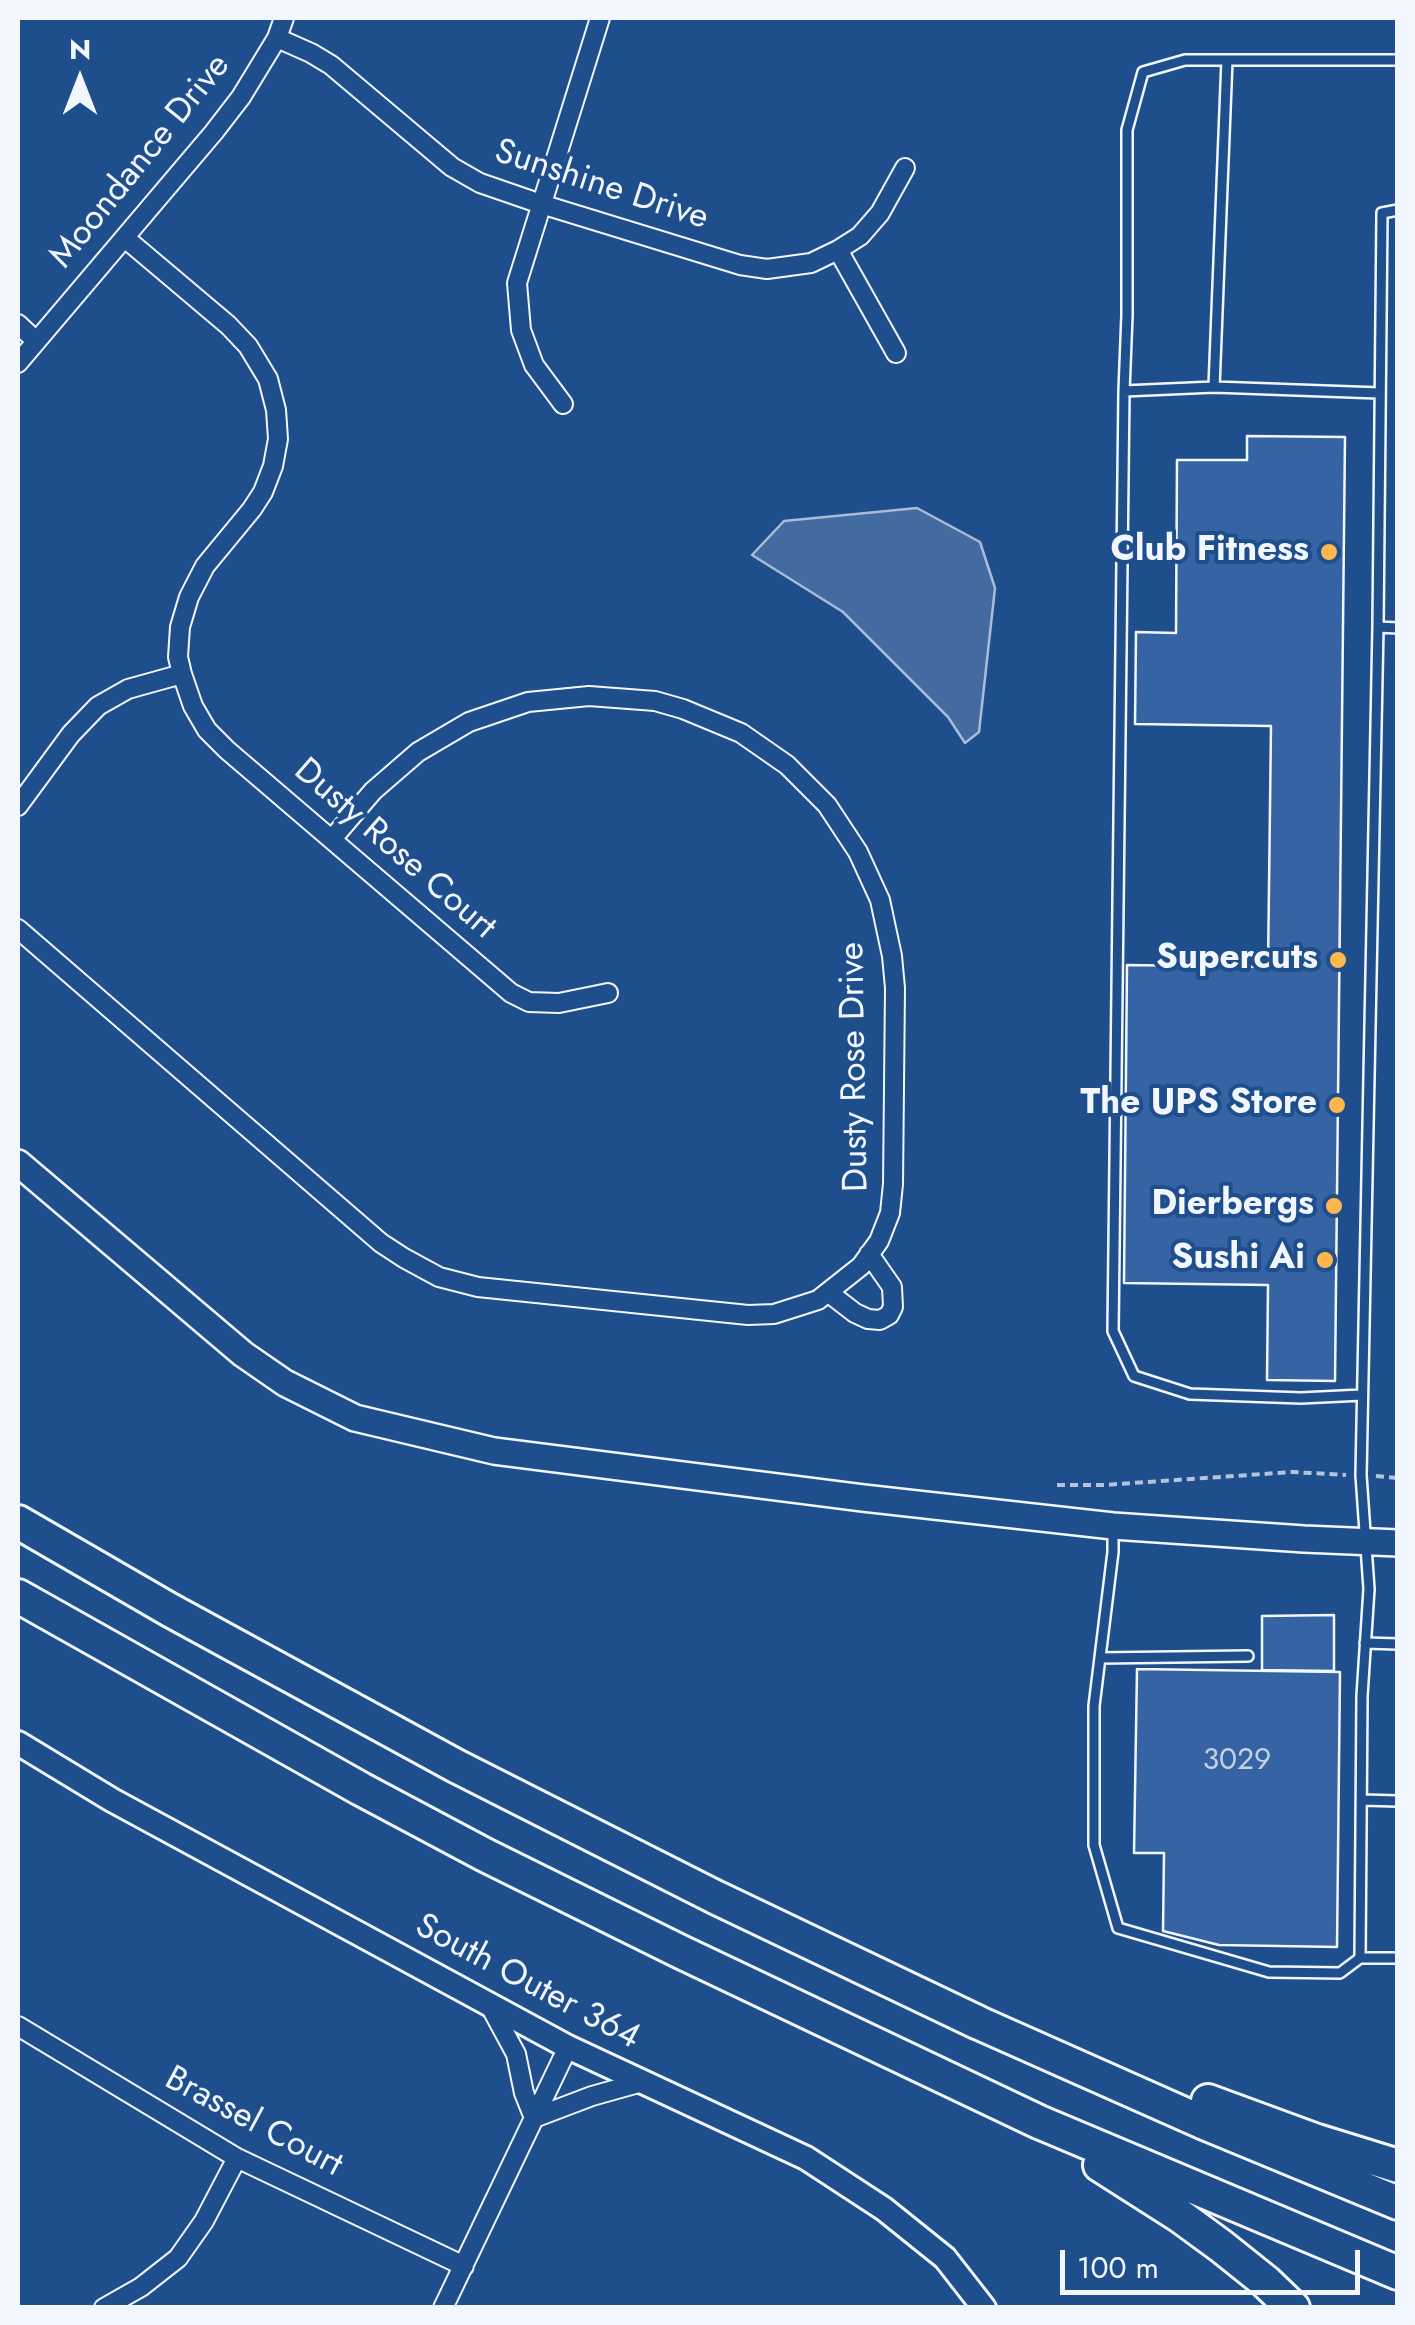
<!DOCTYPE html>
<style>
body{margin:0}
#map{position:relative;width:1415px;height:2325px;overflow:hidden;background:#1f4e8c;font-family:Jost,sans-serif}
canvas{display:block}
.frame{position:absolute;inset:0;border:20px solid #f2f6ff;pointer-events:none}
.north{position:absolute;left:30px;top:30px;width:100px;height:100px;-webkit-text-stroke:8px #1f4e8c;paint-order:stroke;rotate:0deg;font-size:28px;font-weight:700;line-height:40px;text-align:center;color:#f2f6ff}
.north::after{content:'';display:block;margin:auto;width:35px;height:45px;background:#f2f6ff;clip-path:polygon(50% 0,100% 100%,50% 72%,0 100%)}
.scale{position:absolute;left:1060px;top:2250px;width:300px;height:45px;box-sizing:border-box;border:5px solid #f2f6ff;border-top:0;padding-left:12px;font-size:30px;line-height:35px;white-space:nowrap;color:#f2f6ff;-webkit-text-stroke:8px #1f4e8c;paint-order:stroke}
</style>
<div id="map">
<canvas width="1415" height="2325"></canvas>
<div class="frame"></div>
<div class="north">N</div>
<div class="scale">100 m</div>
</div>
<script>
const ctx = document.querySelector('canvas').getContext('2d');
ctx.lineJoin = 'round';
function fill(path, color) { ctx.fillStyle = color; ctx.fill(path, 'evenodd'); }
const poly = rows => new Path2D(rows.map(r => 'M' + r).join(''));
function trace(path, color, width, dash) { ctx.strokeStyle = color; ctx.lineWidth = width; ctx.lineCap = dash ? 'butt' : 'round'; ctx.setLineDash(dash || []); ctx.stroke(path); }
function label(font, color, halo, rows, align = 'center') {
  ctx.font = font + ' Jost,sans-serif'; ctx.lineWidth = 8; ctx.setLineDash([]); ctx.textBaseline = 'middle'; ctx.strokeStyle = halo; ctx.fillStyle = color; for (const [text, x, y, turn = 0] of rows) {
    ctx.save(); ctx.translate(x, y); ctx.rotate((+turn || 0) * Math.PI / 180); ctx.textAlign = isNaN(turn) ? turn : align; if (halo) ctx.strokeText(text, 0, 0); ctx.fillText(text, 0, 0); ctx.restore();
  }
}
const water = poly([
 [917,508,980,542,995,588,979,732,965,743,948,717,843,612,752,555,784,521,917,508]
]);
const building = poly([
 [1247,436,1345,437,1335,1381,1267,1380,1268,1285,1124,1283,1127,965,1268,967,1271,726,1135,724,1136,632,1176,633,1177,460,1247,460,1247,436],
 [1334,1615,1334,1671,1262,1670,1262,1616,1334,1615],
 [1137,1669,1340,1672,1337,1947,1219,1945,1163,1931,1164,1853,1134,1853,1137,1669]
]);
const path = poly([
 [1376,1476,1398,1478],
 [1057,1485,1104,1485,1292,1472,1346,1475]
]);
const service = poly([
 [1214,387,1227,60],
 [1124,391,1214,387,1379,393],
 [1378,627,1398,628],
 [1362,1395,1301,1398,1190,1394,1134,1376,1113,1331,1124,391,1127,315,1127,130,1143,72,1185,60,1398,60],
 [1113,1529,1113,1552,1094,1706,1094,1845,1118,1928,1269,1972,1340,1973,1360,1958,1398,1958],
 [1365,1643,1398,1644],
 [1100,1658,1248,1656],
 [1362,1800,1398,1801],
 [1360,1958,1362,1696,1369,1589,1361,1475,1378,627,1382,213,1398,210]
]);
const minor = poly([
 [277,38,311,53,331,65,452,167,480,183,541,204,740,265,767,269,811,263,838,250,860,236,880,213,905,168],
 [125,238,228,325,248,346,268,379,276,410,278,439,273,466,263,492,252,509,205,566,189,597,180,627,178,657,182,674,193,706,207,730,227,750,511,993,529,1002,559,1003,608,993],
 [838,250,896,353],
 [18,324,36,341],
 [18,363,214,132,241,97,277,38,284,18],
 [563,404,534,365,521,330,517,283,600,18],
 [18,806,71,734,98,706,128,689,182,674],
 [18,929,381,1243,404,1258,439,1277,478,1287,748,1315,774,1314,818,1300,861,1266,879,1241,890,1213,893,1184,895,988,892,956,880,900,858,852,827,805,787,765,741,733,683,709,655,701,589,696,528,702,469,722,418,752,373,791,332,839],
 [829,1293,855,1313,868,1319,880,1320,889,1315,893,1307,892,1287,869,1254],
 [490,2006,516,2054,524,2093,534,2118,592,2096,642,2082],
 [18,2026,237,2158,464,2266],
 [104,2308,141,2287,178,2258,204,2221,237,2158],
 [443,2308,568,2047]
]);
const tertiary = poly([
 [18,1743,112,1800,568,2047,806,2158,884,2209,945,2258,984,2308]
]);
const secondary = poly([
 [18,1163,243,1354,285,1383,355,1418,494,1451,863,1498,1113,1526,1304,1539,1398,1543]
]);
const motorway = poly([
 [18,1522,170,1610,456,1766,715,1897,979,2023,1202,2122,1398,2203],
 [18,1596,361,1789,485,1855,681,1952,1039,2122,1398,2273],
 [1208,2101,1317,2141,1398,2166],
 [1100,2165,1180,2216,1221,2246,1266,2282,1293,2308]
]);
const markers = [
 [1329,552,10,"#ffb74d"],
 [1338,960,10,"#ffb74d"],
 [1337,1105,10,"#ffb74d"],
 [1334,1206,10,"#ffb74d"],
 [1325,1260,10,"#ffb74d"]
];
const numberNames = [
 ["3029",1237,1762]
];
const streetNames = [
 ["Moondance Drive",141,162,-51],
 ["Sunshine Drive",601,186,18],
 ["Dusty Rose Court",394,850,41],
 ["Dusty Rose Drive",856,1067,-91],
 ["South Outer 364",527,1983,28],
 ["Brassel Court",253,2123,28]
];
const poiNames = [
 ["Club Fitness",1309,552],
 ["Supercuts",1318,960],
 ["The UPS Store",1317,1105],
 ["Dierbergs",1314,1206],
 ["Sushi Ai",1305,1260]
];
fill(water, '#446ba0');
trace(water, '#a8bbd7', 2.5);
fill(building, '#3563a3');
trace(building, '#f2f6ff', 2.5);
trace(service, '#f2f6ff', 14);
trace(minor, '#f2f6ff', 22);
trace(tertiary, '#f2f6ff', 28);
trace(secondary, '#f2f6ff', 30);
trace(motorway, '#f2f6ff', 38);
trace(path, '#b3c4dc', 4, [8, 5]);
trace(service, '#1f4e8c', 9);
trace(minor, '#1f4e8c', 18);
trace(tertiary, '#1f4e8c', 22);
trace(secondary, '#1f4e8c', 25);
trace(motorway, '#1f4e8c', 32);
for (const [x, y, r, color] of markers) { const dot = new Path2D(); dot.arc(x, y, r, 0, 2 * Math.PI); ctx.fillStyle = color; ctx.fill(dot); trace(dot, '#1f4e8c', 4); }
label('30px', '#c3d1e8', null, numberNames);
label('35px', '#f2f6ff', '#1f4e8c', streetNames);
label('bold 35px', '#f2f6ff', '#1f4e8c', poiNames, 'right');
</script>
